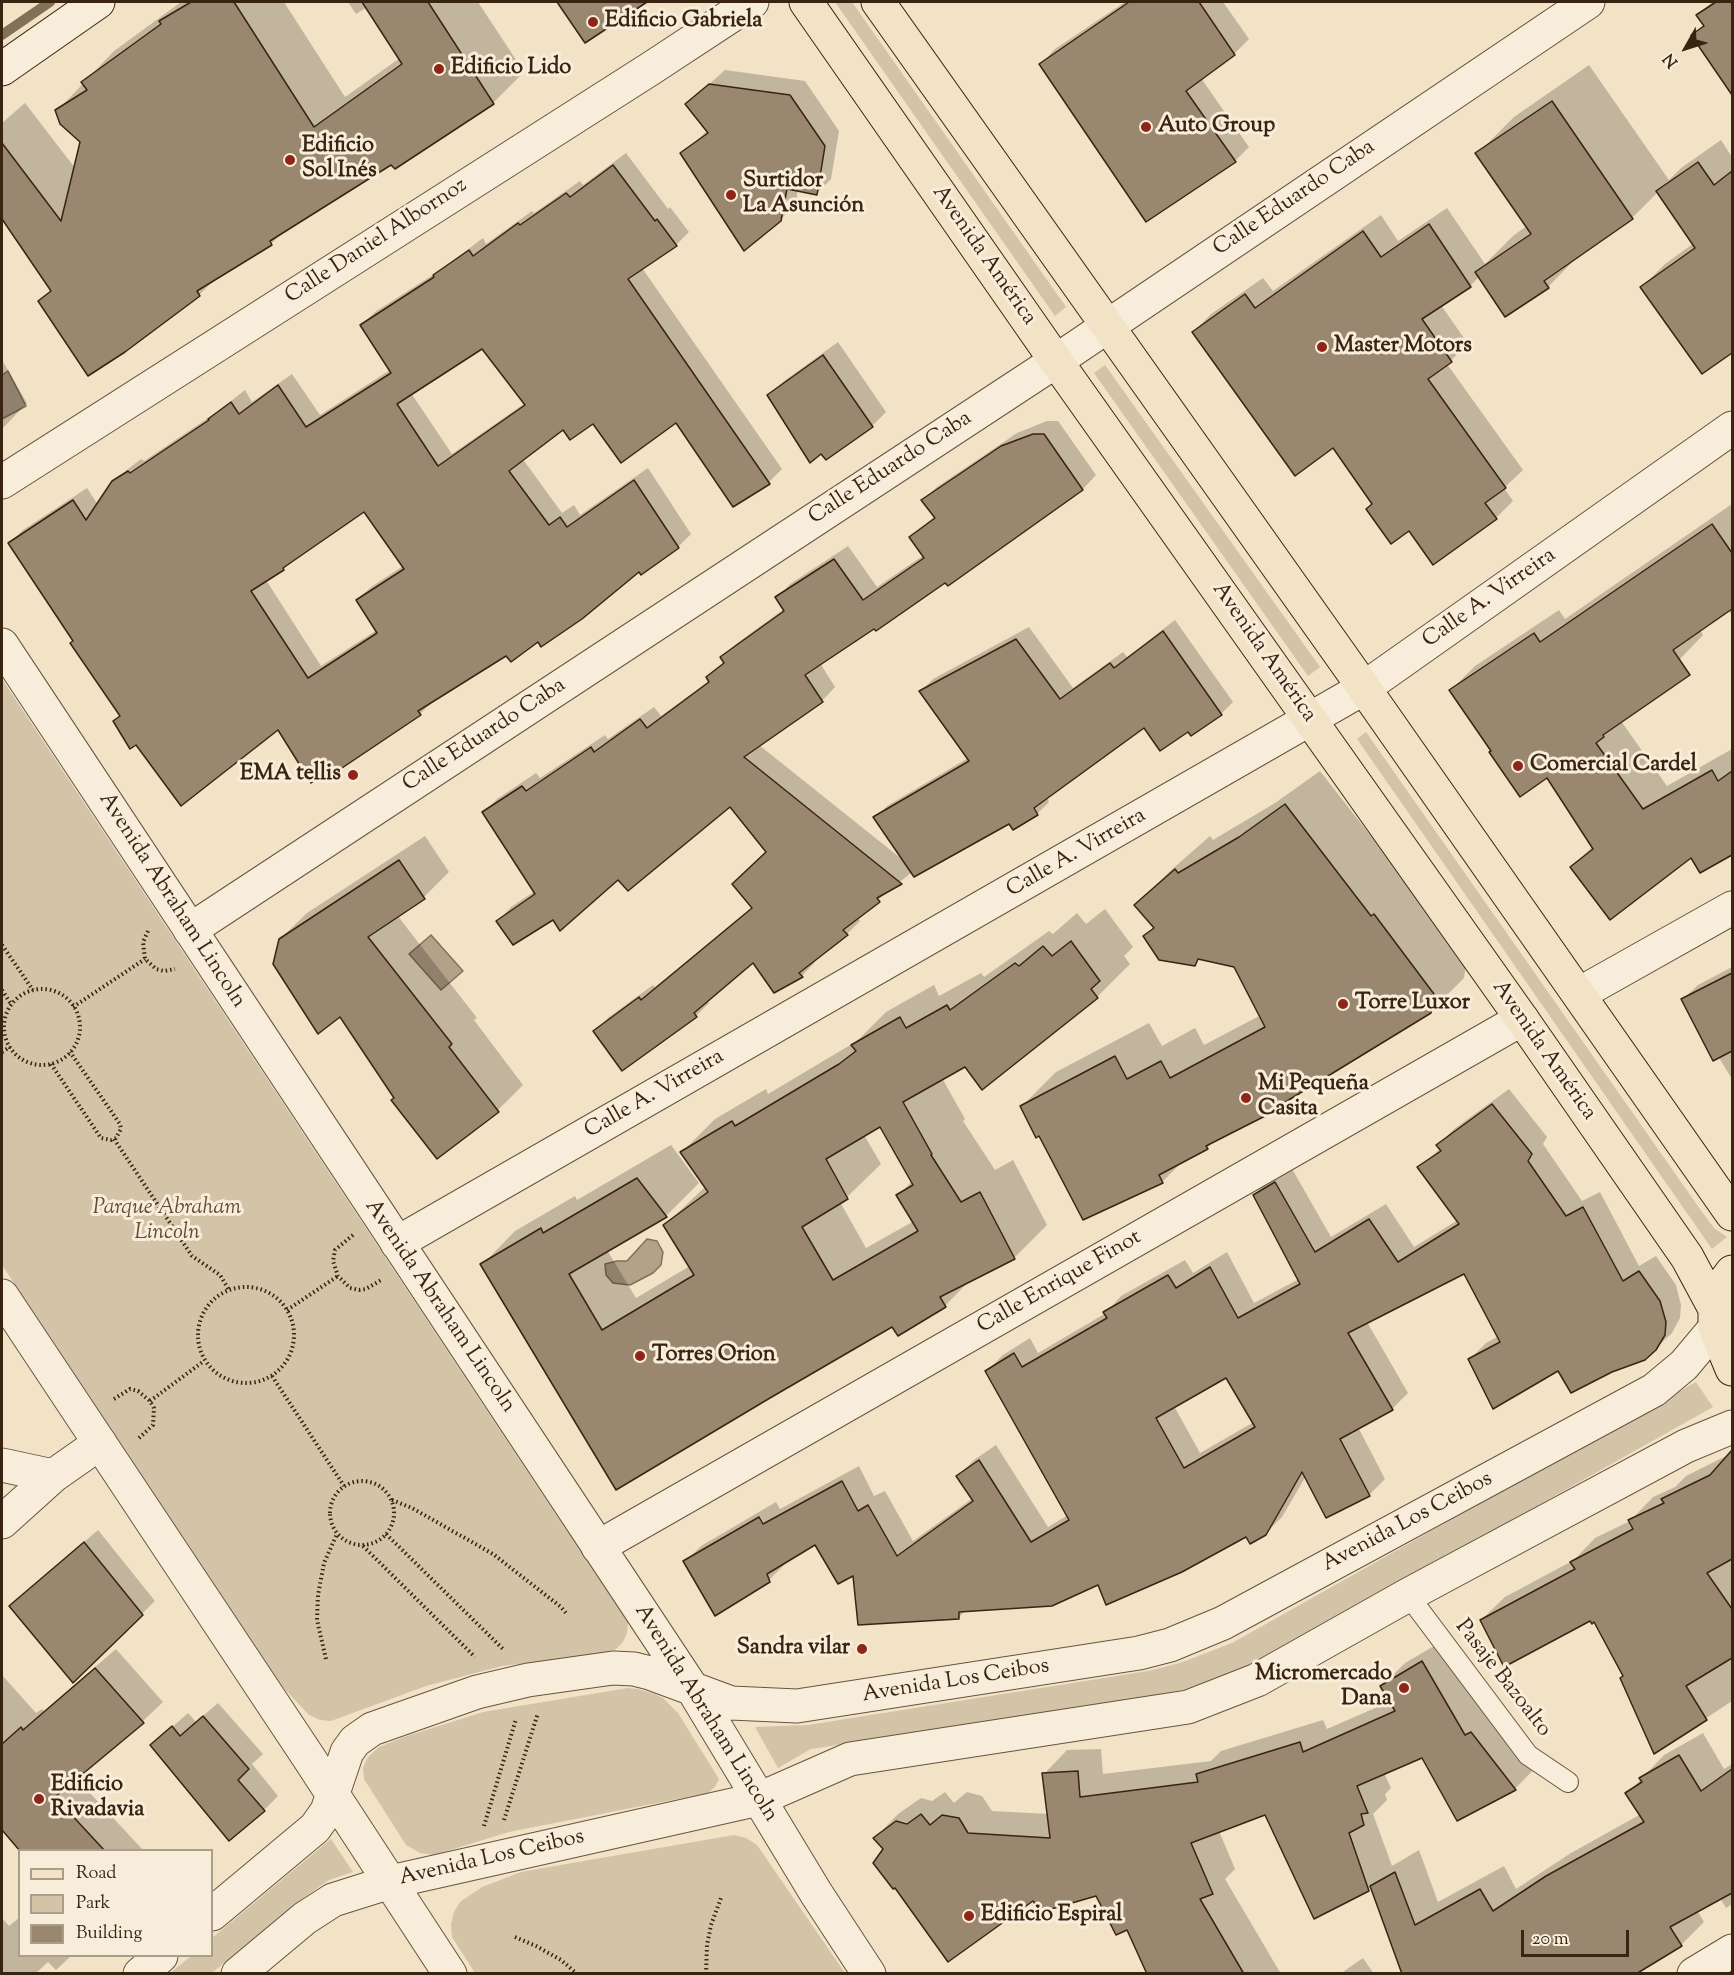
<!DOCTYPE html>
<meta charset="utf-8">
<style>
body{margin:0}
#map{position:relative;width:1734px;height:1975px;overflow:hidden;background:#f2e3c6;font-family:"Sorts Mill Goudy",serif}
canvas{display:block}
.frame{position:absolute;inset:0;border:3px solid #392411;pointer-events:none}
.legend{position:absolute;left:18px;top:1849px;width:195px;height:108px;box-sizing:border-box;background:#f7edda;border:2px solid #ab9d8a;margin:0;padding:8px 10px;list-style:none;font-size:18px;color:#392411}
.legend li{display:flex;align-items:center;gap:12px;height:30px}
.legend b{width:30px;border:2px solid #ab9d8a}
.north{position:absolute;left:1656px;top:18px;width:60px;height:60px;-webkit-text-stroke:4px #f7edda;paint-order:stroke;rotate:231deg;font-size:16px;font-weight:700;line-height:24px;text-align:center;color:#392411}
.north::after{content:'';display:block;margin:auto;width:21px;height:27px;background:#392411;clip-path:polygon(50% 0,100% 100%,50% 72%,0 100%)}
.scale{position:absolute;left:1521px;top:1930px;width:108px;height:27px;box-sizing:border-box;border:3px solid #392411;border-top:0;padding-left:8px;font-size:18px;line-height:21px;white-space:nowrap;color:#392411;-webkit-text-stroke:4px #f7edda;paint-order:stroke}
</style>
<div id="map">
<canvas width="1734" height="1975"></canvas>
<div class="frame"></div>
<ul class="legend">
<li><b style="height:8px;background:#f2e3c6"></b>Road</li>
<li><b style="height:16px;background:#d3c3a7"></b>Park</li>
<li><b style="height:16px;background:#99876f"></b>Building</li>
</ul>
<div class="north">N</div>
<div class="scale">20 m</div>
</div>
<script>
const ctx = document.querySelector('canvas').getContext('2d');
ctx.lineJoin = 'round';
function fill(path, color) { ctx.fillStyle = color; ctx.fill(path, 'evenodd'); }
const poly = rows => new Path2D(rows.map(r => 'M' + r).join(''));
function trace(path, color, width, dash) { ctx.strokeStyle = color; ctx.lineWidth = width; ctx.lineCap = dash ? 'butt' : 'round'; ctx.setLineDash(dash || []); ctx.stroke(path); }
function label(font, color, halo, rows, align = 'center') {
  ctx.font = font + ' "Sorts Mill Goudy",serif'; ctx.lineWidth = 6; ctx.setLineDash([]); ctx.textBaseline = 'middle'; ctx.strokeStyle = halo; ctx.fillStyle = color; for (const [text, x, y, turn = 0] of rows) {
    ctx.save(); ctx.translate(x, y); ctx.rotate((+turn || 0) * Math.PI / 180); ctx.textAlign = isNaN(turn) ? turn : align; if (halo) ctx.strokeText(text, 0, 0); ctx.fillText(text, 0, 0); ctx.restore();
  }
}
const green = poly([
 [835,2,852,2,1066,307,1055,316],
 [1105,365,1320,667,1308,676,1094,373],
 [2,679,566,1530,626,1610,628,1621,627,1633,623,1642,616,1649,608,1653,502,1666,426,1686,331,1721,320,1720,309,1715,281,1685,2,1265],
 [1366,732,1702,1212,1714,1228,1727,1237,1712,1249,1357,739],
 [1696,1382,1713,1407,1394,1586,1243,1668,1183,1690,1130,1701,811,1749,778,1768,755,1727,808,1725,1148,1671,1180,1663,1232,1643],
 [628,1688,638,1689,655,1694,663,1698,678,1713,719,1779,715,1787,708,1793,509,1832,434,1855,420,1853,406,1845,364,1779,363,1768,368,1757,379,1747,404,1737,483,1712],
 [734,1835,746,1838,757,1845,845,1973,475,1973,452,1937,451,1924,454,1912,460,1902,482,1887,503,1879,521,1872,549,1867],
 [331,1839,353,1872,329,1880,306,1896,212,1973,169,1974,191,1956,212,1956,212,1938]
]);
const water = poly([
 [8,371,26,406,2,419,2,375,8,371],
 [431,935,463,971,441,990,409,954,431,935],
 [647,1239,657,1241,663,1252,661,1265,653,1273,630,1285,613,1283,606,1275,605,1264,617,1261,627,1261,647,1239]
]);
const shadow = poly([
 [181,2,284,2,345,97,400,58,367,7,356,14,348,2,478,2,524,72,493,103,395,167,392,163,286,229,271,244,217,277,199,295,40,301,52,289,2,216,2,123,25,103,75,168,82,142,57,111,114,51],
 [559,2,644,2,585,40],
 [1125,2,1223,2,1249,39,1234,54,1201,78,1249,147,1235,161,1041,64,1055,49],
 [1712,2,1732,2,1732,77,1725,82,1693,36,1704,24,1698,15],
 [1589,65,1669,180,1681,168,1721,140,1732,157,1732,351,1702,372,1642,287,1665,264,1694,243,1658,192,1632,218,1582,252,1548,287,1480,276,1470,286,1441,305,1468,344,1447,364,1523,470,1504,488,1513,501,1496,518,1409,529,1374,503,1333,446,1194,332,1211,314,1263,278,1273,291,1381,215,1398,241,1447,208,1485,264,1514,235,1527,226,1477,154,1514,117],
 [725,70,805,81,839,131,831,179,817,193,798,190,795,205,780,220,682,154,708,130,687,104],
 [626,153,668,209,670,207,689,232,676,245,642,268,782,469,769,482,676,421,593,421,563,428,522,458,562,513,574,505,580,515,648,468,691,534,678,547,640,570,538,640,506,654,433,701,420,714,279,728,121,715,75,640,10,543,23,530,87,488,98,505,114,482,128,469,141,459,144,461,217,412,245,390,252,402,292,374,320,415,390,370,362,325,375,312,442,269,483,238,486,244,532,211,534,213,580,181,583,185],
 [482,347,525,403,452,454,411,393],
 [365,510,403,566,371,587,357,600,377,630,321,666,266,580,284,569,294,559],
 [838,342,886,412,872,426,769,395,784,381],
 [2,360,27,403,2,429],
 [1047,421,1058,421,1096,475,1083,489,948,584,945,581,820,663,835,687,822,701,759,745,903,860,875,818,887,806,968,758,921,691,933,679,1029,627,1073,688,1123,652,1127,657,1175,620,1233,702,1221,714,1189,729,1144,726,1047,797,1049,802,1037,814,1010,822,912,872,857,917,860,921,847,934,813,960,815,962,802,976,753,961,707,1000,709,1003,696,1016,595,1031,609,1017,653,985,655,987,753,907,767,852,731,805,554,918,498,921,511,907,535,891,484,812,497,799,536,773,540,778,605,735,608,739,654,707,661,716,710,680,708,677,725,661,722,657,736,644,784,609,777,598,790,584,848,546,877,587,924,555,911,537,935,516,923,500,937,487,1017,433],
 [1732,504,1732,613,1731,614,1728,610,1700,630,1703,635,1621,721,1667,786,1732,749,1732,854,1701,871,1692,855,1572,867,1593,846,1547,776,1492,751,1451,690,1475,666,1559,610,1565,619],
 [1320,771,1467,959,1464,978,1430,1012,1283,1101,1274,1110,1215,1140,1207,1148,1184,1160,1163,1181,1084,1218,1022,1106,1056,1072,1149,1023,1162,1046,1195,1028,1204,1045,1261,1015,1235,966,1200,958,1194,964,1145,937,1154,927,1136,905,1170,871,1210,836,1213,840,1275,803],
 [425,836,449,872,424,897,397,915,477,1018,474,1020,523,1085,498,1110,437,1157,340,1015,280,939,307,913],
 [1105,909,1133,947,1124,956,1130,964,1097,997,942,1078,965,1119,963,1121,995,1170,1013,1160,1047,1225,1014,1258,971,1279,945,1306,893,1325,616,1488,482,1265,515,1231,575,1196,577,1200,671,1145,699,1183,666,1216,607,1250,636,1298,690,1266,665,1225,706,1186,682,1152,715,1119,766,1089,768,1094,857,1041,886,1012,934,985,939,996,981,973,984,977,1049,931,1053,934,1077,913,1086,924],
 [880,1125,912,1181,898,1196,914,1221,866,1248,840,1202,847,1197,881,1164,864,1135],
 [1732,967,1732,1079,1683,999,1698,985],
 [1509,1089,1547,1137,1543,1144,1582,1201,1600,1192,1639,1266,1656,1256,1676,1285,1681,1305,1680,1318,1672,1333,1655,1349,1559,1368,1470,1359,1486,1343,1499,1336,1465,1272,1367,1322,1408,1393,1392,1409,1358,1427,1385,1479,1369,1495,1306,1476,1282,1517,1265,1534,1246,1535,1098,1583,966,1610,959,1617,854,1573,815,1543,784,1562,785,1564,769,1580,685,1562,701,1546,776,1502,780,1509,859,1466,874,1496,885,1491,913,1541,973,1498,958,1476,974,1460,996,1445,1048,1527,1068,1515,987,1371,1003,1355,1030,1338,1038,1353,1106,1313,1121,1296,1185,1260,1193,1273,1227,1252,1254,1303,1299,1279,1254,1195,1270,1179,1291,1167,1331,1237,1386,1204,1414,1247,1458,1220,1419,1167,1441,1148,1438,1145,1454,1129],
 [1226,1376,1254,1422,1200,1453,1174,1406],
 [1732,1453,1732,1701,1655,1752,1624,1676,1595,1620,1481,1620,1505,1597,1574,1560,1595,1538,1630,1521,1653,1497,1675,1487,1686,1476],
 [98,1530,155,1601,73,1681,25,1593],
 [1446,1639,1538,1765,1515,1789,1422,1757,1384,1773,1391,1788,1385,1794,1387,1800,1373,1814,1392,1866,1419,1850,1438,1902,1504,1866,1516,1889,1571,1853,1641,1814,1627,1794,1664,1755,1703,1733,1724,1769,1732,1764,1732,1904,1726,1908,1720,1898,1697,1910,1704,1922,1681,1945,1403,1974,1372,1886,1368,1890,1266,1813,1219,1831,1235,1869,1225,1879,1281,1974,1147,1974,1128,1928,1097,1894,1033,1899,885,1849,875,1838,898,1814,921,1798,932,1801,945,1792,954,1803,967,1792,982,1796,992,1811,1049,1814,1044,1774,1067,1750,1101,1749,1103,1774,1211,1761,1221,1751,1323,1720,1327,1729,1391,1701,1382,1686,1405,1663],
 [901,1821,915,1825,906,1825],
 [116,1649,163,1702,143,1721,76,1778,143,1850,22,1850,2,1828,2,1675,36,1713,42,1709,44,1711],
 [218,1703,263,1754,252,1764,278,1796,264,1810,152,1745,188,1713,196,1722],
 [20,1917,20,1956,71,1956,56,1970,48,1962,35,1974,2,1974,2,1918,9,1926],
 [1363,1958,1374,1974,1340,1974]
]);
const stream = poly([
 [2,35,50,2]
]);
const building = poly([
 [191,2,234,2,314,127,402,64,362,2,428,2,494,104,395,169,391,165,270,241,272,245,197,291,200,296,125,352,88,376,38,301,51,291,2,219,2,143,61,221,80,142,60,124,55,110,87,90,81,82,161,24,159,21,191,2],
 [557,2,647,2,585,43,557,2],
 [1129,2,1199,2,1235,55,1186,91,1236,162,1146,222,1039,64,1129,2],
 [1716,2,1732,2,1732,95,1691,35,1704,26,1696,15,1716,2],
 [709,84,790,95,825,146,817,195,787,189,781,221,744,251,680,153,708,133,685,104,709,84],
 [1552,101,1633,219,1544,281,1549,288,1505,317,1475,272,1531,234,1475,153,1552,101],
 [1698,162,1714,185,1732,171,1732,353,1702,374,1640,287,1695,248,1656,191,1698,162],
 [613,165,655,221,657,219,677,246,628,279,770,484,733,507,676,423,621,463,593,424,570,440,563,430,509,471,549,525,560,517,567,527,634,480,679,548,641,575,639,572,582,619,541,647,538,642,511,662,506,656,418,711,421,715,339,770,336,766,311,783,278,730,181,806,136,745,130,749,113,721,120,716,70,643,73,641,8,543,73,500,86,520,112,481,128,471,130,473,209,420,208,419,231,402,239,414,278,385,306,427,391,373,360,325,434,277,433,275,469,250,473,256,518,223,520,225,566,193,570,197,613,165],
 [482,349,525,405,438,466,397,404,482,349],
 [364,512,404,569,356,600,377,633,308,678,251,591,284,570,283,568,364,512],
 [1429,224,1471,287,1422,319,1452,362,1428,379,1506,488,1485,503,1497,519,1433,565,1409,531,1391,544,1366,509,1372,504,1333,448,1295,476,1192,332,1245,294,1255,308,1363,231,1381,257,1429,224],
 [823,355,873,427,826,460,821,454,810,463,767,395,823,355],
 [1033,434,1044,434,1083,490,948,586,945,583,876,631,874,629,805,675,823,702,744,757,902,884,877,898,880,902,843,930,848,935,799,973,803,977,774,993,753,963,694,1013,697,1017,622,1071,593,1031,639,997,641,1000,752,908,732,884,766,852,730,807,628,891,618,880,560,931,553,920,513,945,496,921,535,894,482,812,522,786,526,791,591,747,594,752,640,719,647,728,709,682,706,677,724,663,720,657,784,611,775,597,834,559,863,600,924,558,909,537,935,518,921,500,1001,446,1033,434],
 [1712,524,1732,553,1732,609,1673,650,1690,675,1603,735,1604,737,1596,743,1643,809,1712,770,1718,781,1732,771,1732,855,1700,873,1691,858,1610,920,1570,867,1593,849,1547,778,1520,797,1489,752,1491,751,1449,690,1534,633,1540,642,1712,524],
 [1163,631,1222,715,1191,736,1188,732,1160,751,1144,728,1034,808,1038,815,1013,830,1009,824,914,877,873,817,969,761,919,691,1016,639,1060,699,1110,663,1114,668,1163,631],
 [1285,804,1371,916,1374,914,1434,994,1431,1013,1274,1109,1275,1111,1206,1146,1208,1149,1159,1175,1163,1183,1083,1220,1039,1136,1036,1138,1020,1106,1115,1056,1127,1079,1161,1061,1170,1078,1265,1027,1234,967,1198,959,1195,966,1159,960,1143,936,1154,928,1134,905,1175,869,1178,873,1239,837,1285,804],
 [399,860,425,899,368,937,452,1044,449,1047,499,1112,437,1159,391,1100,394,1098,340,1017,318,1034,273,964,279,939,399,860],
 [1071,941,1100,981,1091,989,1098,998,982,1090,965,1067,903,1102,932,1154,931,1155,961,1202,980,1192,1015,1259,940,1297,946,1307,898,1336,892,1327,770,1398,616,1490,480,1264,541,1228,543,1233,637,1178,667,1217,569,1274,602,1330,694,1275,663,1225,708,1192,680,1152,732,1121,735,1126,839,1064,856,1051,851,1045,900,1017,906,1028,947,1005,950,1010,1015,963,1019,966,1043,946,1052,956,1071,941],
 [880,1127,913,1185,896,1195,918,1231,833,1280,802,1227,848,1199,826,1159,880,1127],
 [1732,973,1732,1051,1713,1061,1681,999,1732,973],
 [1492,1104,1532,1154,1528,1161,1566,1216,1583,1207,1623,1281,1639,1271,1660,1301,1666,1322,1665,1335,1656,1350,1645,1360,1612,1372,1571,1393,1558,1371,1493,1409,1468,1359,1500,1342,1464,1274,1348,1333,1393,1410,1340,1439,1370,1496,1326,1518,1302,1472,1266,1535,1250,1544,1246,1537,1182,1572,1106,1605,1098,1585,1052,1606,959,1612,959,1619,858,1625,853,1576,838,1584,815,1545,767,1574,770,1582,715,1616,683,1561,759,1517,763,1524,842,1481,858,1511,868,1505,897,1556,973,1501,956,1476,979,1460,1031,1542,1069,1520,985,1371,1014,1353,1022,1367,1107,1318,1103,1312,1168,1275,1176,1288,1210,1267,1238,1318,1300,1284,1253,1195,1275,1182,1315,1252,1369,1219,1398,1262,1459,1224,1417,1167,1441,1151,1436,1145,1492,1104],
 [1226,1378,1255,1427,1184,1468,1156,1418,1226,1378],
 [1732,1450,1732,1559,1707,1573,1732,1609,1732,1658,1686,1686,1707,1720,1654,1754,1620,1678,1623,1676,1594,1622,1592,1624,1590,1621,1504,1667,1480,1620,1575,1569,1570,1562,1633,1529,1628,1520,1664,1503,1661,1499,1710,1475,1732,1450],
 [84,1542,143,1615,73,1683,9,1606,84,1542],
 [1422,1661,1465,1735,1471,1732,1516,1790,1457,1821,1422,1758,1357,1786,1368,1813,1361,1814,1364,1825,1349,1833,1369,1891,1314,1919,1265,1815,1191,1843,1213,1894,1200,1899,1244,1974,1147,1974,1127,1930,1116,1935,1096,1896,1041,1912,1033,1901,948,1962,895,1888,893,1889,873,1863,883,1849,873,1838,896,1821,907,1824,921,1814,930,1825,942,1815,959,1818,968,1833,1050,1838,1042,1773,1078,1771,1080,1797,1198,1782,1196,1774,1300,1742,1303,1752,1395,1711,1380,1686,1422,1661],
 [95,1668,144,1723,55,1797,105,1851,20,1851,2,1830,2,1744,21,1727,23,1730,95,1668],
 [203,1716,249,1769,238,1780,265,1811,229,1841,150,1745,172,1726,180,1736,203,1716],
 [1679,1755,1701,1791,1732,1769,1732,1893,1670,1927,1682,1946,1636,1974,1402,1974,1370,1886,1395,1872,1415,1925,1480,1889,1493,1911,1546,1876,1644,1822,1625,1793,1642,1782,1639,1778,1679,1755]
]);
const path = poly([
 [148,931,143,942,145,959,156,969,164,971,175,969],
 [2,945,33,990],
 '4 1027a38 38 0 1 1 76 0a38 38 0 1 1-76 0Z',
 [2,990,11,1004],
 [73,1007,145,959],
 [2,1052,10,1047],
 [51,1064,101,1138,111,1140,116,1138,121,1129,120,1124,70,1052],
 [114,1139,192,1256,220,1275,229,1290],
 [353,1235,335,1250,333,1261,338,1276,350,1288,359,1290,366,1289,381,1280],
 '198 1335a48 48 0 1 1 96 0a48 48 0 1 1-96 0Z',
 [287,1310,338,1276],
 [272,1376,344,1486],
 [114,1399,130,1389,138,1391,150,1401,154,1408,153,1425,138,1439],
 [150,1401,204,1361],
 '330 1513a32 32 0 1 1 64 0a32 32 0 1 1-64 0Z',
 [392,1500,412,1508,493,1554,561,1607,566,1613],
 [386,1534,503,1649],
 [363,1546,475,1657],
 [326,1659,317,1620,318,1595,324,1563,337,1534],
 [504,1820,538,1713],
 [484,1826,516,1719],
 [515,1937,536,1946,561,1960,577,1974],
 [706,1974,707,1945,711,1925,721,1898]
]);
const service = poly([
 [1408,1595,1528,1755,1568,1782]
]);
const minor = poly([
 [2,482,650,69,752,2],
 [190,930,1056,361,1588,2],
 [1579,994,1732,908],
 [397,1243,1364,688,1732,428],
 [2,1465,53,1476],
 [2,1522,53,1476,100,1443],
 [598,1547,1522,1019],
 [1694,1974,1732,1951]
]);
const tertiary = poly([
 [2,645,692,1688,816,1893,869,1974],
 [2,1296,307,1755,450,1974],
 [212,1914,315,1828,327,1811,347,1752,355,1741,372,1729,477,1692,528,1680,613,1668,634,1669,650,1673,731,1703,797,1706,1139,1653,1170,1645,1223,1623,1654,1390,1684,1365,1715,1328],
 [140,1974,161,1956],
 [238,1974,305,1918,333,1900,390,1882,759,1799,850,1759,1188,1707,1257,1680,1408,1595,1686,1446,1732,1427]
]);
const secondary = poly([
 [2,69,98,2]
]);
const primary = poly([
 [806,2,1056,361,1522,1019,1687,1257,1715,1309],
 [878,2,1364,688,1732,1214],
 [1732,1272,1720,1288,1715,1309,1715,1328,1732,1369]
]);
const markers = [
 [593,22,6,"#8f2418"],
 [439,69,6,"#8f2418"],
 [1146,127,6,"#8f2418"],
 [290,160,6,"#8f2418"],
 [731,195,6,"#8f2418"],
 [1322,347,6,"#8f2418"],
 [1518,766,6,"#8f2418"],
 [353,775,6,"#8f2418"],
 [1343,1004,6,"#8f2418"],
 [1246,1098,6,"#8f2418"],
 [640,1356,6,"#8f2418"],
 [862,1649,6,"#8f2418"],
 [1404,1688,6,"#8f2418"],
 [39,1799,6,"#8f2418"],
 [969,1916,6,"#8f2418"]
];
const poiNames = [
 ["Edificio Gabriela",605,22],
 ["Edificio Lido",451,69],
 ["Auto Group",1158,127],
 ["Edificio",302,147],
 ["Sol Inés",302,172],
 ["Surtidor",743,182],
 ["La Asunción",743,207],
 ["Master Motors",1334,347],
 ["Comercial Cardel",1530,766],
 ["EMA tellis",341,775,"right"],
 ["Torre Luxor",1355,1004],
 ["Mi Pequeña",1258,1085],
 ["Casita",1258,1110],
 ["Torres Orion",652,1356],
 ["Sandra vilar",850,1649,"right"],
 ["Micromercado",1392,1675,"right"],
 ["Dana",1392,1700,"right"],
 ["Edificio",51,1786],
 ["Rivadavia",51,1811],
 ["Edificio Espiral",981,1916]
];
const streetNames = [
 ["Calle Eduardo Caba",1295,199,-34],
 ["Calle Daniel Albornoz",377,242,-33],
 ["Avenida América",983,256,55],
 ["Calle Eduardo Caba",891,469,-33],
 ["Calle A. Virreira",1490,599,-35],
 ["Avenida América",1263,653,55],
 ["Calle Eduardo Caba",485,736,-33],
 ["Calle A. Virreira",1077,854,-30],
 ["Avenida Abraham Lincoln",171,901,57],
 ["Avenida América",1543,1051,55],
 ["Calle A. Virreira",655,1095,-30],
 ["Calle Enrique Finot",1060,1283,-30],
 ["Avenida Abraham Lincoln",439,1307,56],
 ["Avenida Los Ceibos",1408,1523,-28],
 ["Pasaje Bazoalto",1502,1679,52],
 ["Avenida Los Ceibos",956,1682,-9],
 ["Avenida Abraham Lincoln",705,1714,58],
 ["Avenida Los Ceibos",492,1859,-13]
];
const parkNames = [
 ["Parque Abraham",167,1209],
 ["Lincoln",167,1234]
];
fill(green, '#d3c3a7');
fill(water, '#b3a288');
trace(water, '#827058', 1.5);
fill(shadow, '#0003');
trace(stream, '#827058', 10);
fill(building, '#99876f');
trace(building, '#392411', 1.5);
trace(service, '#67543e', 22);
trace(minor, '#67543e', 35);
trace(tertiary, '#67543e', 35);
trace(secondary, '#392411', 35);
trace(primary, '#392411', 35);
trace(path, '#392411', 4, [1.5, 3]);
trace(service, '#f7edda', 20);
trace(minor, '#f7edda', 33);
trace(tertiary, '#f7edda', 33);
trace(secondary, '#f7edda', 33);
trace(primary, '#f2e3c6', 33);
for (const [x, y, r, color] of markers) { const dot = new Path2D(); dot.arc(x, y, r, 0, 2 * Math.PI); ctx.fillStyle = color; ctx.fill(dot); trace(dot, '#f7edda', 2); }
label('bold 22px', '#392411', '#f7edda', poiNames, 'left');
label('22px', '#392411', '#f7edda', streetNames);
label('italic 22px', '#604c36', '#f7edda', parkNames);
</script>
